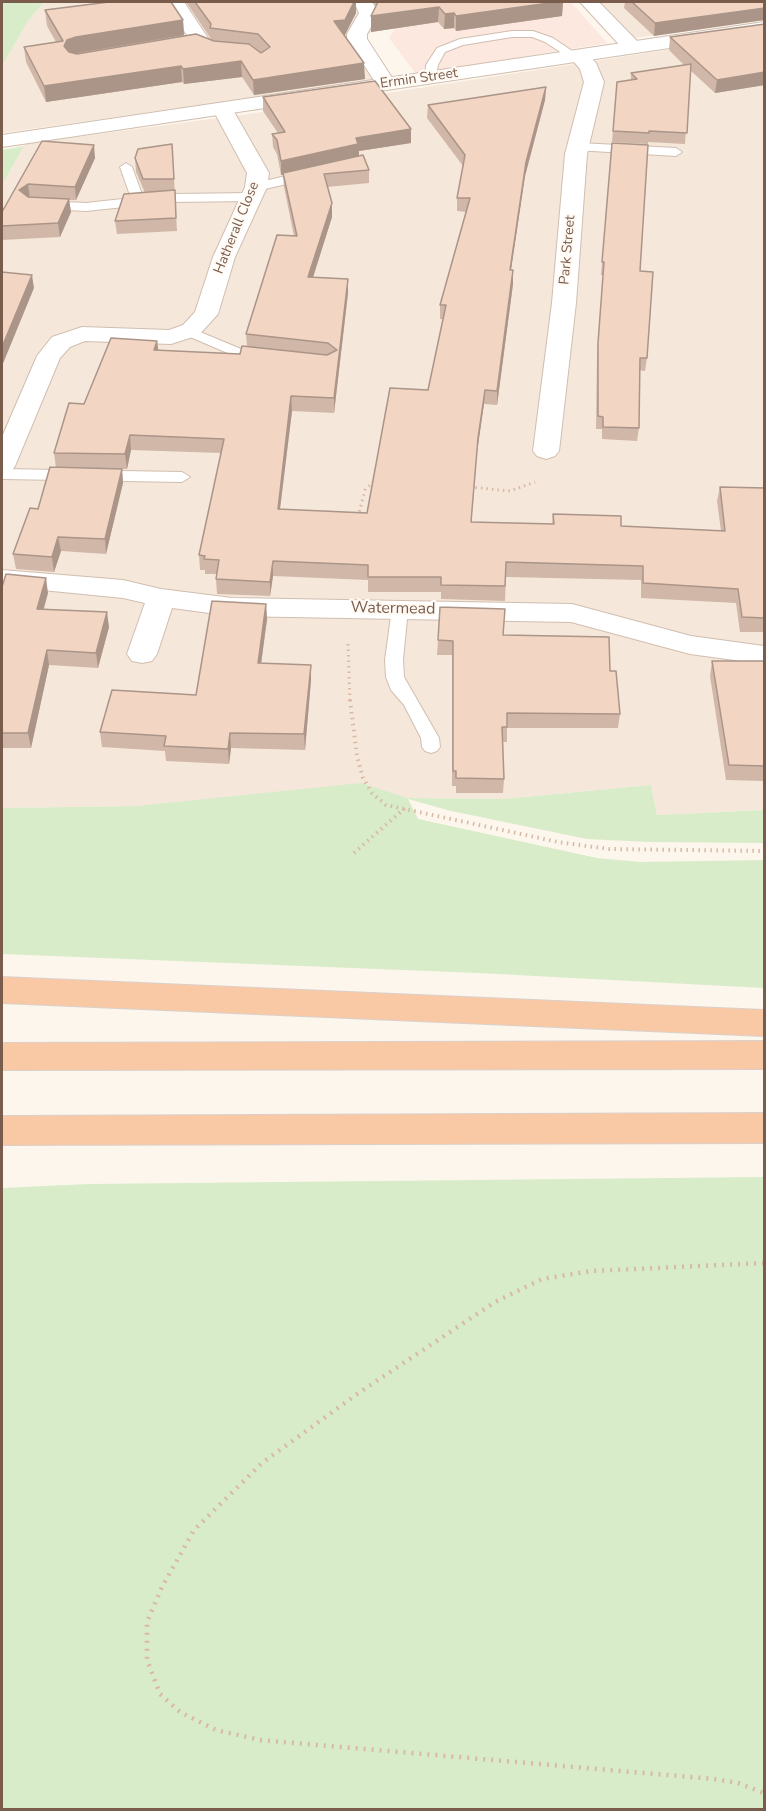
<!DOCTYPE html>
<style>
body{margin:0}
#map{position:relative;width:766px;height:1811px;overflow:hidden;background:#fdf6ec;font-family:"Nunito Sans",sans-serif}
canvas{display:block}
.frame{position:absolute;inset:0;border:3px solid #7a5c4d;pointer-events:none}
</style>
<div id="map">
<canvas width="766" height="1811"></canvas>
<div class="frame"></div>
</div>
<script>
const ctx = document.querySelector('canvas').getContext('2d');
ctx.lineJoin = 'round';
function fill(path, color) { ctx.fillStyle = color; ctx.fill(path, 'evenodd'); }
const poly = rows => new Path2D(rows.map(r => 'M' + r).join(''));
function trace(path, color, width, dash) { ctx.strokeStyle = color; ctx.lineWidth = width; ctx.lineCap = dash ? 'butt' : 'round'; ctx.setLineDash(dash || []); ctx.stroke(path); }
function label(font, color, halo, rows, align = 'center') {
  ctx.font = font + ' "Nunito Sans",sans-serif'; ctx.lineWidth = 4.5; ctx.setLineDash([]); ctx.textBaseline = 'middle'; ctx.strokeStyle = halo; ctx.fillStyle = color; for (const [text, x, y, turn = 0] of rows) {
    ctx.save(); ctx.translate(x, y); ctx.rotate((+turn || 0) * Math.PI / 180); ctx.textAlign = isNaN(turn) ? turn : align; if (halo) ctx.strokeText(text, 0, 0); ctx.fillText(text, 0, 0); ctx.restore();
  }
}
const residential = poly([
 [44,2,502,2,403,16,365,36,391,78,2,133,2,66,28,21],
 [601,2,764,2,764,20,635,38],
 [764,35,764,810,657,815,651,785,503,799,407,798,397,796,136,806,2,808,2,185,25,144,270,111]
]);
const commercial = poly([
 [503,2,571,2,607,43,416,74,389,38,403,16]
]);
const green = poly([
 [2,2,44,2,28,21,2,66],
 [24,146,2,185,2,150],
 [361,783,407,798,503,799,651,785,657,815,764,810,764,843,648,842,587,839,451,811,408,799,418,819,597,858,640,862,764,860,764,988,478,973,2,954,2,808,136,806],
 [764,1177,764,1809,2,1809,2,1188,89,1184]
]);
const pathFar2 = poly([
 [470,487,510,491,535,482],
 [358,517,365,490,376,479],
 [348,644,350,702]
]);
const pathFar1 = poly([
 [350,700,357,756,363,778,372,793,386,805,558,842,609,849,764,851],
 [354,853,405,808]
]);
const path = poly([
 [764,1263,591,1271,542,1279,495,1302,360,1392,262,1463,194,1530,162,1587,147,1622,147,1660,160,1694,180,1712,216,1730,260,1740,714,1779,738,1783,764,1793]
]);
const service = poly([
 [512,31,533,31,553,38,581,57,575,60,571,59,545,42,532,37,512,37,463,45,445,52,438,65,435,81,427,81,425,78,426,65,437,48,460,39,512,31],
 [579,143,676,148,682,152,676,156,575,150,573,147,575,144,579,143],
 [126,163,132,167,143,197,172,194,252,193,258,197,252,201,172,202,86,211,45,209,38,205,45,201,86,203,131,198,120,167,126,163],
 [308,171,313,172,314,175,313,178,256,191,250,187,251,184,308,171],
 [188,327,246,351,270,356,272,359,265,363,237,357,183,334,181,331,188,327],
 [2,469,182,472,190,477,182,482,2,479,2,469],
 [400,604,406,605,408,609,403,660,404,677,439,738,440,747,437,751,431,753,425,751,422,747,421,738,404,705,391,690,386,677,385,660,392,609,394,605,400,604]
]);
const minor = poly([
 [166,2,184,2,210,41,207,45,165,53,158,51,155,47,158,43,188,37,166,2],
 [354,2,372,2,379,13,367,34,367,39,396,84,393,88,379,88,347,39,347,34,359,13,354,2],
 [580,2,599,2,640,44,643,48,640,52,626,52,580,2],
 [579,50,586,52,596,63,604,82,587,154,576,303,559,451,555,456,546,459,537,456,533,451,552,303,565,154,584,82,580,69,569,56,572,52,579,50],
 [223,104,230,106,233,110,269,173,267,187,235,257,218,314,199,335,171,344,85,341,70,347,60,358,15,466,11,472,2,474,2,437,37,356,52,337,82,327,169,330,183,325,195,312,213,257,245,187,247,173,213,110,216,106,223,104],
 [2,570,123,580,161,589,232,598,572,604,691,636,764,646,764,664,690,654,571,622,232,616,172,608,157,654,152,661,142,663,132,661,127,654,145,603,123,598,2,586,2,570]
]);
const tertiary = poly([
 [764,22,764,34,2,147,2,135,764,22]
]);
const trunk = poly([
 [2,977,764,1010,764,1036,2,1003,2,977],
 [764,1041,764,1069,2,1070,2,1043,764,1041],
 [764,1113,764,1143,2,1145,2,1116,764,1113]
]);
const wall = poly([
 [186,2,356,2,356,13,344,35,365,79,254,95,242,77,184,84,182,82,46,102,26,62,24,47,56,42,47,26,45,10,183,20,184,35,211,39],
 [373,2,563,2,562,16,456,31,454,28,444,29,438,22,371,32,371,16,376,6],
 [625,2,765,2,654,36,624,8],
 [765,24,765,85,715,93,690,70,685,144,648,142,648,144,612,142,617,82,631,80,631,73,684,65,669,50,670,37],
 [546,87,545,100,525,176,511,270,513,270,513,284,497,405,484,404,477,452,471,522,552,524,553,514,621,526,721,531,717,501,720,487,765,488,765,632,740,632,736,603,641,598,641,580,506,577,505,601,441,599,441,592,368,592,368,580,273,576,270,596,217,594,216,579,217,574,205,574,205,570,200,570,199,555,221,453,131,450,127,469,122,469,123,483,106,554,61,551,54,572,16,569,13,554,38,509,56,468,54,453,84,404,157,341,158,350,240,354,247,347,246,334,294,236,284,187,283,174,281,175,277,154,273,147,272,134,278,133,263,111,263,97,411,129,411,143,359,151,359,156,369,170,369,183,327,187,332,203,332,217,313,277,348,279,348,293,334,413,292,411,280,510,367,513,428,390,443,319,440,319,440,305,466,212,457,211,457,198,463,166,427,118,428,105],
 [42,141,95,158,76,200,69,200,71,212,60,237,2,240,2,212],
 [612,143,647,358,645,371,639,370,639,428,637,441,602,439,602,429,596,429,597,355,603,275,601,275],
 [172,144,177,231,117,234,115,221,145,193,136,172,135,158],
 [2,587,48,593,44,609,109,627,98,668,49,665,31,748,2,748,2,754],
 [266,604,267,619,261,664,311,665,311,680,305,750,231,748,229,764,166,761,165,751,102,747,100,732,196,695],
 [503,635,610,671,620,714,618,728,507,728,507,742,503,742,504,779,503,793,456,793,456,786,452,786,452,655,437,655,438,640],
 [712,661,765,661,765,781,726,780,710,676]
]);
const shadedWall = poly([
 [354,2,356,2,356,13,345,35,334,37,334,21],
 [556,2,563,2,562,16,456,31,456,16],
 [439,7,438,22,371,32,371,16],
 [765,8,765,20,654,36,655,23],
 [454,13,454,28,444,29,445,14],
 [183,20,184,35,77,53,69,56,64,46,67,40,76,37],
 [241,61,242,77,184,84,183,69],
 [364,63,365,79,254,95,253,80],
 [181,66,182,82,46,102,44,86],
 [765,72,765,85,715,93,717,80],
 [546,87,545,100,525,176,509,283,510,270,526,162],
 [411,129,411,143,359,151,359,157,281,175,281,161,356,138],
 [94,145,95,158,76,200,75,187],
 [28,184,30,198,19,190],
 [69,199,71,212,60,237,58,223],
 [332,203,332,217,309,290,308,277],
 [513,270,513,284,497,405,497,391],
 [32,275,34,288,2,366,2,347],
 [348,279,348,293,334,413,334,398],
 [157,341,159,355,154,350],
 [485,390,484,404,477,452,470,537,478,438],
 [291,396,292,411,278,524,278,509],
 [130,435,131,450,127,469,125,454],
 [122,469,123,483,106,554,105,539],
 [58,537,61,551,54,572,52,557],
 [273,561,273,576,270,596,270,582],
 [46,578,48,593,39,624,37,609],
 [266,604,267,619,259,679,258,663],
 [107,612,109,627,98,668,96,653],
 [47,650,49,665,31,748,28,733],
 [311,665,311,680,305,750,304,734],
 [230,733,231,748,229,764,228,749]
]);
const building = poly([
 [109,2,171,2,183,20,76,37,67,40,64,46,69,52,77,54,196,34,214,41,249,44,261,53,270,47,258,34,210,28,211,24,195,2,354,2,345,20,334,21,364,63,253,80,241,61,183,69,181,66,44,86,24,47,63,41,45,10,109,2],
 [378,2,556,2,456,16,454,13,445,14,439,7,371,16,378,2],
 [632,2,765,2,765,8,655,23,632,2],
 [765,24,765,72,717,80,670,37,765,24],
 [691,64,687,133,649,131,649,133,613,131,617,82,637,79,631,73,691,64],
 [375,81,411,129,356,138,358,144,281,161,277,140,272,134,285,132,263,97,375,81],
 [546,87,526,162,510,270,513,270,497,391,485,390,478,438,471,522,554,524,553,514,621,516,621,526,725,531,720,487,765,488,765,618,742,617,738,589,643,583,643,566,506,562,505,586,441,585,441,577,368,577,368,565,273,561,270,582,216,579,219,560,204,559,205,556,199,555,224,439,130,435,125,454,54,453,69,403,84,404,111,338,157,341,154,350,240,354,242,346,327,355,337,350,328,343,246,334,277,235,297,236,283,173,363,155,369,170,324,174,332,203,308,277,348,279,334,398,291,396,278,509,367,513,390,388,428,390,446,305,440,305,470,198,457,198,465,155,428,105,546,87],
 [42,141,94,145,75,187,28,184,19,190,28,197,69,199,58,223,2,226,2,212,42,141],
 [612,143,648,145,640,271,653,272,647,358,640,358,639,428,603,427,603,417,598,416,598,343,604,262,602,262,612,143],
 [172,144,174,179,143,179,135,158,138,149,172,144],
 [175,190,176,218,115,221,124,194,175,190],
 [2,272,32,275,2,347,2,272],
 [50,467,122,469,105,539,58,537,52,557,13,554,30,508,38,509,50,467],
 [6,574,46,578,37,609,107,612,96,653,47,650,28,733,2,733,2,587,6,574],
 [212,601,266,604,258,663,311,665,304,734,230,733,228,749,164,746,166,736,100,732,112,690,196,695,212,601],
 [440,607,505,609,503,635,609,637,610,671,616,671,620,714,507,713,507,727,502,727,504,779,456,778,456,771,453,771,453,641,438,640,440,607],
 [712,661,765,661,765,766,729,765,712,661]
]);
const farStreetnames = [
 ["Ermin Street",419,79,-8],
 ["Hatherall Close",237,228,-68],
 ["Park Street",568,250,-85]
];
const streetNames = [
 ["Watermead",393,609,1]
];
fill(residential, '#f5e8da');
fill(commercial, '#fde8e0');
fill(green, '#d8ecc9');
trace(service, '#d1beb0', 2);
trace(minor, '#d1beb0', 2);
trace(tertiary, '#d1beb0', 2);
trace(trunk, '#dad1cd', 2);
trace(pathFar2, '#d9b8a5', 3, [1.5, 4]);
trace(pathFar1, '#d9b8a5', 4, [1.5, 4.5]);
trace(path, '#d9b8a5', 4.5, [2, 6]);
fill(service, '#fff');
fill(minor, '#fff');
fill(tertiary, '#fff');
fill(trunk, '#f9c8a4');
fill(wall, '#d1b7a8');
fill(shadedWall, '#aa9588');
fill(building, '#f3d5c3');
trace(building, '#aa9588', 1.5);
label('14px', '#7a5c4d', '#fffaf3', farStreetnames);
label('16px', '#7a5c4d', '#fffaf3', streetNames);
</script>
